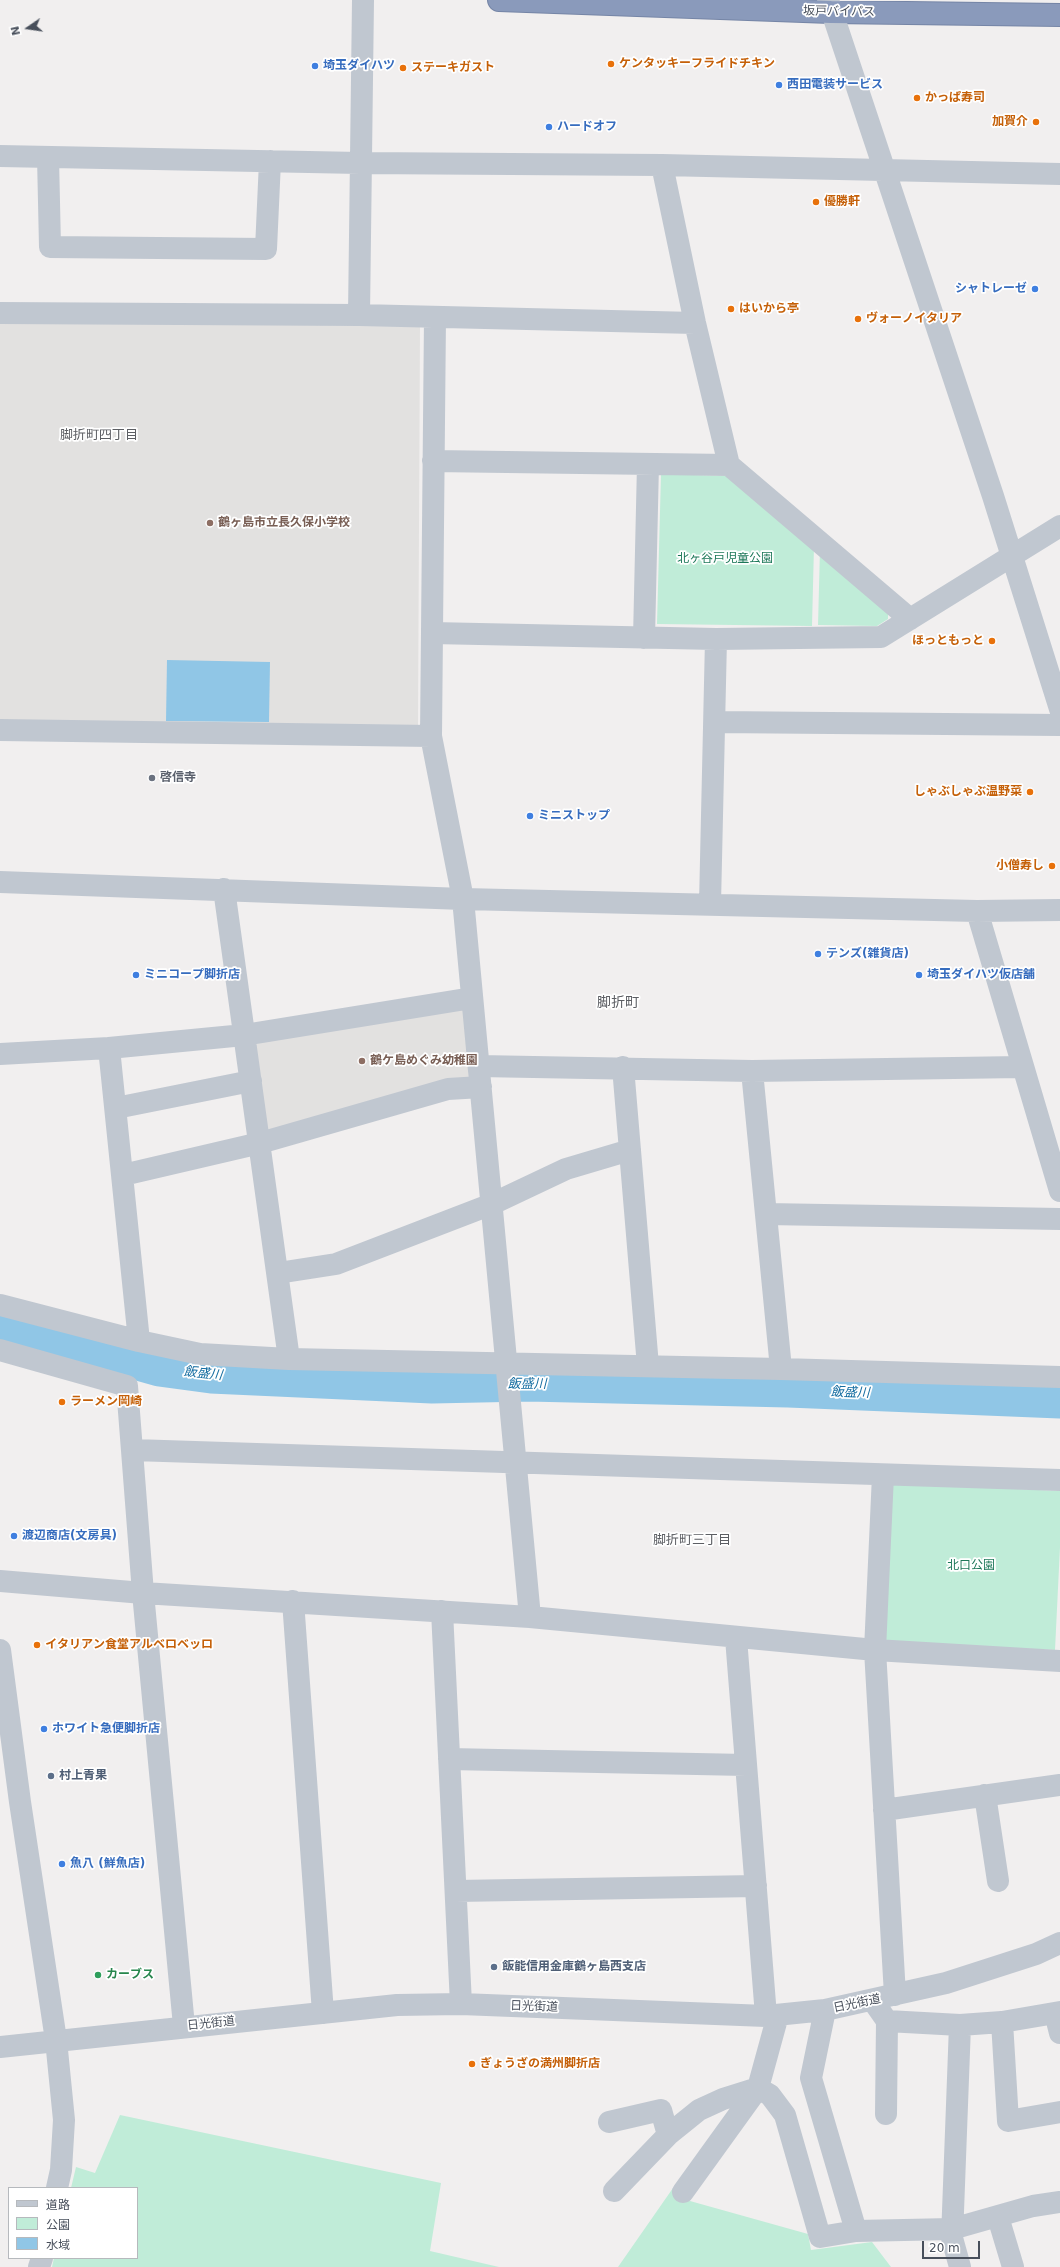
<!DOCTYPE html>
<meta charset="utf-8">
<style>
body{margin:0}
#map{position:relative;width:1060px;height:2267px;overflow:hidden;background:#f1efef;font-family:"DejaVu Sans","Noto Sans JP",sans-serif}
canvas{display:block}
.legend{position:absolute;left:8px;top:2187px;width:130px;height:72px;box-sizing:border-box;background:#fff;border:1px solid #b6b9bd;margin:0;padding:5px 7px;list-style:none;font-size:12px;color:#484f5b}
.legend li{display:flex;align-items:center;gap:8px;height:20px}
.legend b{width:20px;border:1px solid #b6b9bd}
.north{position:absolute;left:8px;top:8px;width:40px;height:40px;-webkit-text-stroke:3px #fff;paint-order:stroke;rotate:257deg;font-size:11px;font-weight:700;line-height:16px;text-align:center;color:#484f5b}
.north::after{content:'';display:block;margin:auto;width:14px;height:18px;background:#484f5b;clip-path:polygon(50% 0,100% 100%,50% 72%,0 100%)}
.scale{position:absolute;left:922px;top:2241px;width:58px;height:18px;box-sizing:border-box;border:2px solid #484f5b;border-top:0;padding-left:5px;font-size:12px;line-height:14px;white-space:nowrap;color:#484f5b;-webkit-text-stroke:3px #fff;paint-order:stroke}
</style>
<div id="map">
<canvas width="1060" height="2267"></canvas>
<ul class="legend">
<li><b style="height:5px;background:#c0c7d0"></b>道路</li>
<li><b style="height:11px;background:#c0ecd8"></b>公園</li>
<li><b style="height:11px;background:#90c6e6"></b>水域</li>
</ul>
<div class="north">N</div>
<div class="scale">20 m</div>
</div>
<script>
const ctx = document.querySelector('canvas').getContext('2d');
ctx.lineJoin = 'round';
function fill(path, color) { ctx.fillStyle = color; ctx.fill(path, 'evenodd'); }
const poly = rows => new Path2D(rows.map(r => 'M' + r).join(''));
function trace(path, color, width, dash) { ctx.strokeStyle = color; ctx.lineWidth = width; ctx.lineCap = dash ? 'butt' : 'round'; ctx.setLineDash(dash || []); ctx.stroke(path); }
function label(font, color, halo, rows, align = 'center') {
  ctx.font = font + ' "DejaVu Sans","Noto Sans JP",sans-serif'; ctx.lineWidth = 3.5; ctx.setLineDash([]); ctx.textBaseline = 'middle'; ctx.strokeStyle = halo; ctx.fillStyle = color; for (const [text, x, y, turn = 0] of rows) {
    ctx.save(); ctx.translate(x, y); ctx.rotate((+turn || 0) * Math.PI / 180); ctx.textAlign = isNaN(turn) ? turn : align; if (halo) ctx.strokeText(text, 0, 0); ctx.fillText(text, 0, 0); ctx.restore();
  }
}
const education = poly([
 [0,322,420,326,418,727,0,721],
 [463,1008,469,1079,266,1131,253,1044]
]);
const green = poly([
 [661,474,727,476,814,546,812,626,657,624],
 [820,549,888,610,888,619,877,626,818,625],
 [890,1483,1060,1491,1060,1547,1055,1650,882,1642],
 [120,2115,441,2183,430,2251,499,2267,52,2267,54,2258,137,2258,137,2188,71,2188,76,2167,95,2173],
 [673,2188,690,2201,808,2234,811,2250,872,2242,891,2267,618,2267]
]);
const water = poly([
 [167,660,270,662,269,722,166,721]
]);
const river = poly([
 [0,1324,159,1369,211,1376,432,1386,528,1384,788,1390,1060,1401]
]);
const minor = poly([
 [828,0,993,496,1060,709],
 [0,156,360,163,662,165,1060,174],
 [48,157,50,247,266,249,270,161],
 [662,165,695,323,729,465,910,619],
 [0,313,359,315,695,323],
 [359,315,363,0],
 [435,317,431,736,463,899,530,1617],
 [433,461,729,465],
 [432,633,716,639,881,637,1060,526],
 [644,638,648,464],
 [716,722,1060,725],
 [0,730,431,736],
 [0,882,463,899,977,911,1060,910],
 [224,889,289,1359],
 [710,904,716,639],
 [977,911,1060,1191],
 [109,1048,139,1341],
 [0,1054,109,1048,244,1035,472,998],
 [479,1066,752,1071,1021,1067],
 [623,1067,648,1366],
 [752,1071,781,1369],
 [116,1108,251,1081],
 [123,1175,260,1143,448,1089,481,1087],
 [766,1214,1060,1219],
 [278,1273,336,1264,492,1204,566,1169,630,1150],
 [0,1305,139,1341,200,1354,289,1359,781,1369,1060,1377],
 [0,1350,127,1386,143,1593,184,2026],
 [133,1450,1060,1480],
 [883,1475,875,1650,895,1995],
 [0,1581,143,1593,530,1617,875,1650,1060,1661],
 [293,1601,323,2013],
 [442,1611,461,2004],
 [736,1638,766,2016],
 [0,1650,20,1802,56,2040,64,2120,61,2170,57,2188],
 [449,1759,746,1765],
 [985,1795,998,1881],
 [884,1810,1060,1785],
 [456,1891,756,1886],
 [873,2001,887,2021,960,2025,1002,2022,1060,2012],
 [825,2010,811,2078,856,2231],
 [1055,2013,1060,2033],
 [1002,2022,1008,2121,1060,2112],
 [960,2025,952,2238,960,2267],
 [0,2047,397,2005,461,2004,766,2016,825,2010,946,1983,1036,1954,1060,1943],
 [886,2114,887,2021],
 [609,2122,661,2110,668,2135],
 [614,2191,668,2135,699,2110,723,2099,758,2088,770,2095,785,2115,820,2237,856,2231,952,2229,1033,2206,1060,2202],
 [683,2192,758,2088,778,2015],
 [998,2217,1013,2267],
 [39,2267,42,2258]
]);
const highway = poly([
 [499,0,831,12,1060,15]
]);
const markers = [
 [611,64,4,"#e8710a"],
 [315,66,4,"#3f7fe0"],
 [403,68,4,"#e8710a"],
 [779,85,4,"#3f7fe0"],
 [917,98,4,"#e8710a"],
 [1036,122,4,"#e8710a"],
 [549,127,4,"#3f7fe0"],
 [816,202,4,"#e8710a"],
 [1035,289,4,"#3f7fe0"],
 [731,309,4,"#e8710a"],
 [858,319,4,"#e8710a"],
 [210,523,4,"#8d6e63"],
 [992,641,4,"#e8710a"],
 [152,778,4,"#6b7280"],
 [1030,792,4,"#e8710a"],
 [530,816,4,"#3f7fe0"],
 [1052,866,4,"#e8710a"],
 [818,954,4,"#3f7fe0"],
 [136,975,4,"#3f7fe0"],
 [919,975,4,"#3f7fe0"],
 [362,1061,4,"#8d6e63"],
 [62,1402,4,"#e8710a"],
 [14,1536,4,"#3f7fe0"],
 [37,1645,4,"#e8710a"],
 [44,1729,4,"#3f7fe0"],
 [51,1776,4,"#5c6f8a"],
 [62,1864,4,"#3f7fe0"],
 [494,1967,4,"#5c6f8a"],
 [98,1975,4,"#2e9e5b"],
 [472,2064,4,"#e8710a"]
];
const streetNames = [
 ["坂戸バイパス",839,12,1],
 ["日光街道",857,2004,-12],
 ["日光街道",534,2007,2],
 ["日光街道",211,2024,-6]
];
const foodNames = [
 ["ケンタッキーフライドチキン",619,64],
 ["ステーキガスト",411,68],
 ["かっぱ寿司",925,98],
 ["加賀介",1028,122,"right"],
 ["優勝軒",824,202],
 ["はいから亭",739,309],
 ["ヴォーノイタリア",866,319],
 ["ほっともっと",984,641,"right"],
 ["しゃぶしゃぶ温野菜",1022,792,"right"],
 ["小僧寿し",1044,866,"right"],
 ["ラーメン岡崎",70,1402],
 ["イタリアン食堂アルベロベッロ",45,1645],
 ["ぎょうざの満州脚折店",480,2064]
];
const shopNames = [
 ["埼玉ダイハツ",323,66],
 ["西田電装サービス",787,85],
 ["ハードオフ",557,127],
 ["シャトレーゼ",1027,289,"right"],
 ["ミニストップ",538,816],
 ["テンズ(雑貨店)",826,954],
 ["ミニコープ脚折店",144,975],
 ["埼玉ダイハツ仮店舗",927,975],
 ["渡辺商店(文房具)",22,1536],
 ["ホワイト急便脚折店",52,1729],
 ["魚八 (鮮魚店)",70,1864]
];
const educationNames = [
 ["鶴ヶ島市立長久保小学校",218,523],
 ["鶴ケ島めぐみ幼稚園",370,1061]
];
const parkNames = [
 ["北ヶ谷戸児童公園",725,559],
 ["北口公園",971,1566]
];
const worshipNames = [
 ["啓信寺",160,778]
];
const serviceNames = [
 ["村上青果",59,1776],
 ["飯能信用金庫鶴ヶ島西支店",502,1967]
];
const leisureNames = [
 ["カーブス",106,1975]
];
const neighbourhoodNames = [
 ["脚折町四丁目",99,436],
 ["脚折町三丁目",692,1541]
];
const waterNames = [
 ["飯盛川",203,1374,6],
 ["飯盛川",527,1385],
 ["飯盛川",850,1393,2]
];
const quarterNames = [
 ["脚折町",618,1003]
];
fill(education, '#e2e1e0');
fill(green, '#c0ecd8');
fill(water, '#90c6e6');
trace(river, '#90c6e6', 35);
trace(highway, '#7585a6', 24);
trace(minor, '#c0c7d0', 22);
trace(highway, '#8a9abb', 22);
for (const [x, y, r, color] of markers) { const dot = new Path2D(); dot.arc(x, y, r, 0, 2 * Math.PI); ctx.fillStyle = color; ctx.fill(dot); trace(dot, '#fff', 1.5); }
label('12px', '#484f5b', '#fff', streetNames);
label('bold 12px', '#c56008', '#fff', foodNames, 'left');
label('bold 12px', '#366cbe', '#fff', shopNames, 'left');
label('bold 12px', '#785e54', '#fff', educationNames, 'left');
label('12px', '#1d7859', '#fff', parkNames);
label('bold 12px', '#5b616d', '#fff', worshipNames, 'left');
label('bold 12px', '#4e5e75', '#fff', serviceNames, 'left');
label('bold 12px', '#27864d', '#fff', leisureNames, 'left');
label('13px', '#5c5e63', '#fff', neighbourhoodNames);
label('italic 13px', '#156da1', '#fff', waterNames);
label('14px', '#5c5e63', '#fff', quarterNames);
</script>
